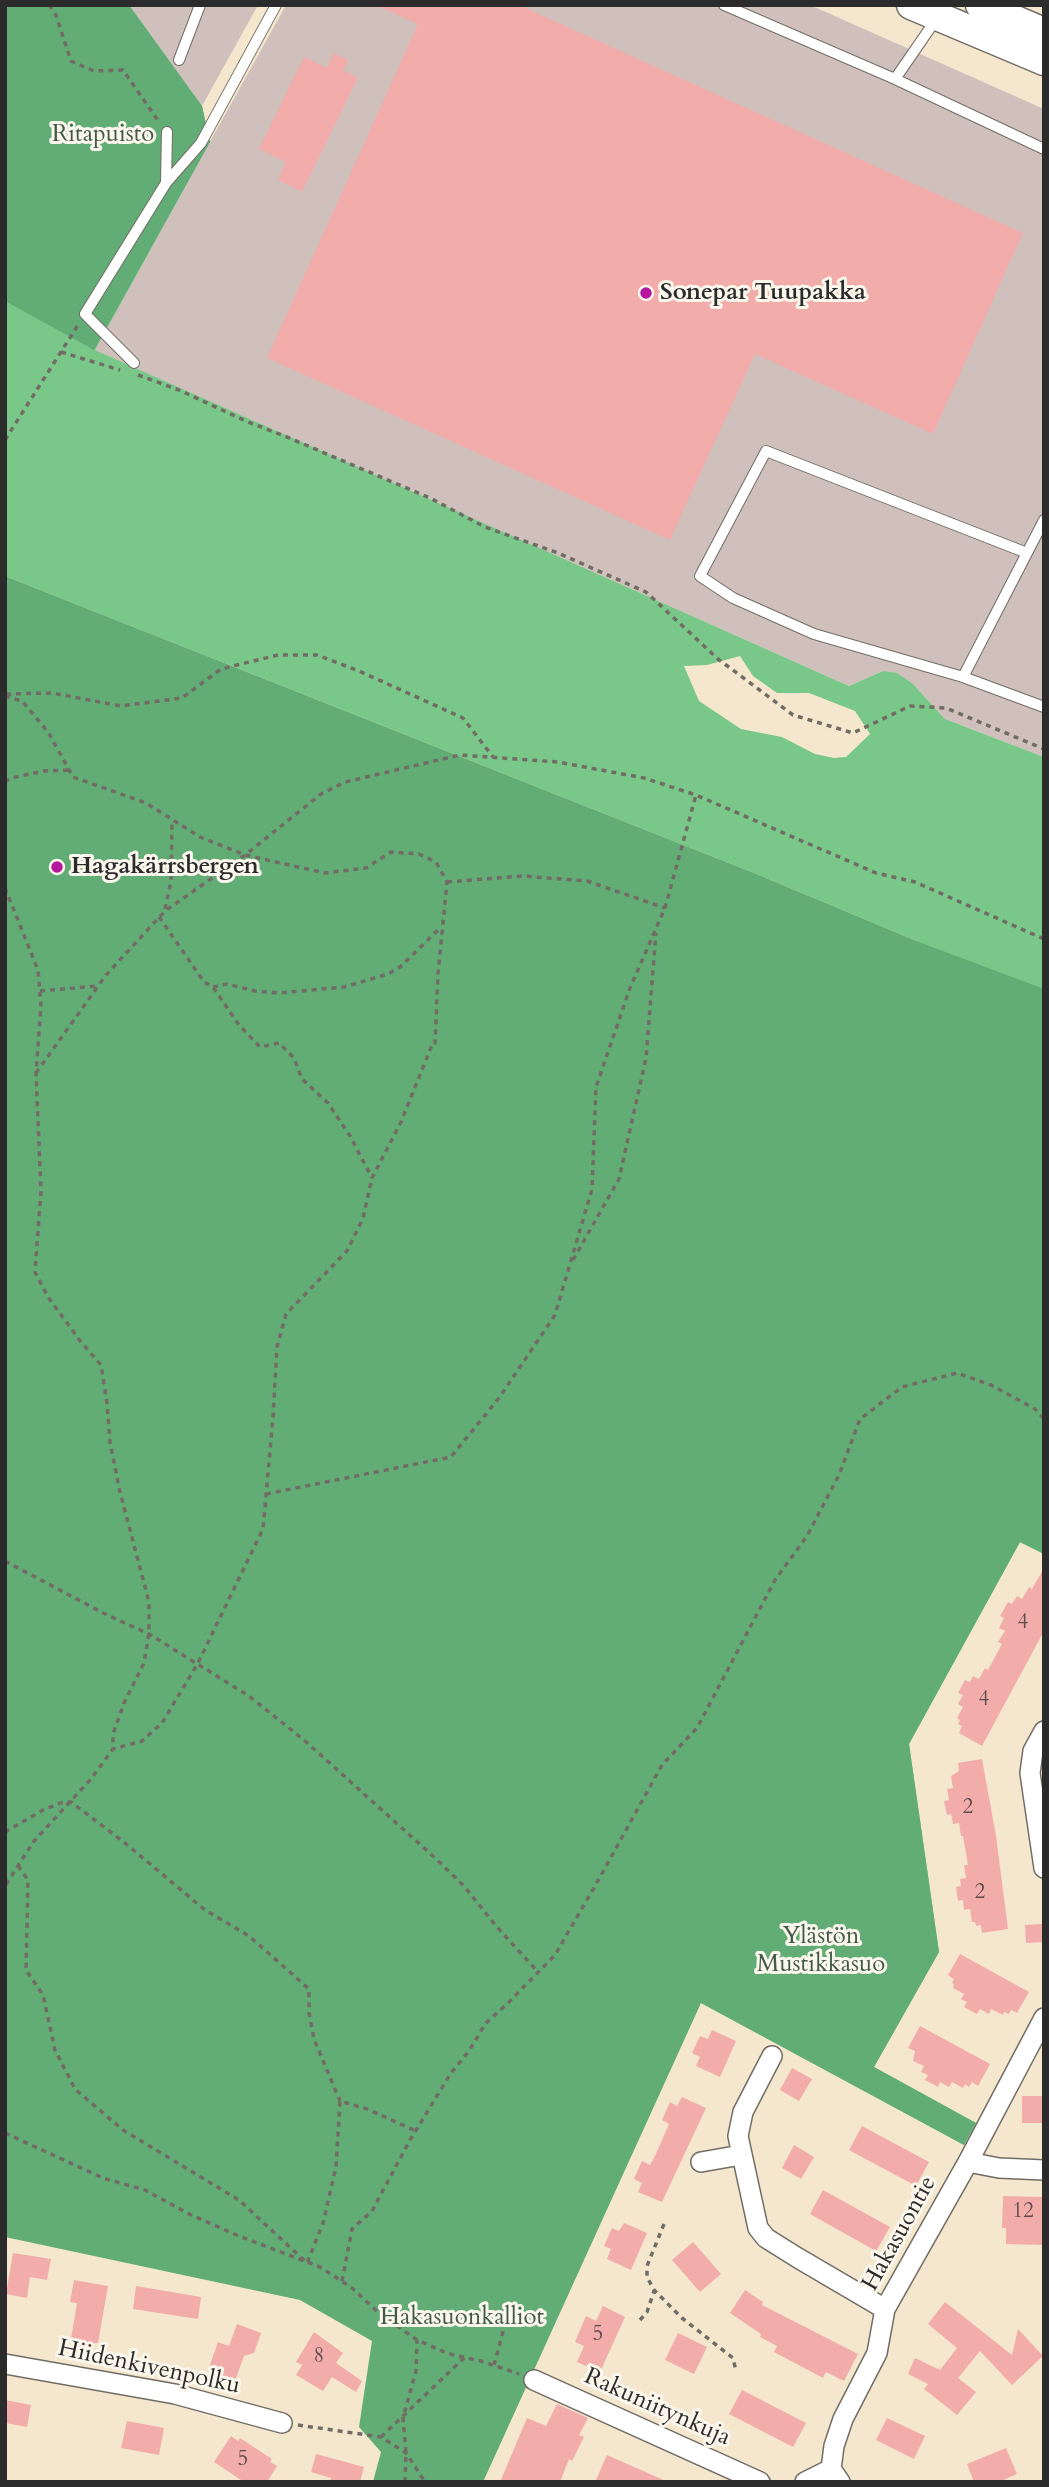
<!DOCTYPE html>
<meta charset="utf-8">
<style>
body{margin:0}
#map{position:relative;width:1049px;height:2487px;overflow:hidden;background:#f4e7ce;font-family:Cardo,serif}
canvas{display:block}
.frame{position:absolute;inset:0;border:7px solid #2b2b2b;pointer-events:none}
</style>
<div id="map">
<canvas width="1049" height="2487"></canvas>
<div class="frame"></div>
</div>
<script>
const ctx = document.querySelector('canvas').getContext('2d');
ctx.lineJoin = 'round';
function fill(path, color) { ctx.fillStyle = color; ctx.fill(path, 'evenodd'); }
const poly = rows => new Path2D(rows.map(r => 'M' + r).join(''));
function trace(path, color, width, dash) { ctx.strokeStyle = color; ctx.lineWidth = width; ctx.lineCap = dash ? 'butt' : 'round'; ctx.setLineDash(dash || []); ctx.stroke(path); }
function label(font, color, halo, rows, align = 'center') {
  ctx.font = font + ' Cardo,serif'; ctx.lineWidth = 6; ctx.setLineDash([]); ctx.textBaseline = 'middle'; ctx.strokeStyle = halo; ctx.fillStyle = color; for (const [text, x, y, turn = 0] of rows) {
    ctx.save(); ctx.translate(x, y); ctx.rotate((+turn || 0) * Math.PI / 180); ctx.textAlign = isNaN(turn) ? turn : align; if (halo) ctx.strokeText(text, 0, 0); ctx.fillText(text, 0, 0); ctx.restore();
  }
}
const industrial = poly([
 [129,5,258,5,202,106],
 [286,5,810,5,1044,109,1044,757,945,719,913,684,883,671,849,686,94,350]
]);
const green = poly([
 [5,5,129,5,202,106,210,142,95,350,849,686,883,671,897,673,913,684,945,719,1044,757,1044,1554,1020,1542,909,1744,939,1952,874,2067,976,2123,964,2145,701,2003,919,942,754,873,5,576],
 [740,656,753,676,777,693,809,693,855,711,870,734,846,757,834,758,815,754,782,737,741,729,699,701,684,666,707,665]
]);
const forest = poly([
 [5,5,129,5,202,106,210,142,94,350,5,301],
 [5,576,754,873,919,942,1044,989,1044,1554,1020,1542,909,1744,939,1952,874,2067,976,2123,964,2145,701,2003,483,2482,373,2482,381,2452,359,2427,372,2341,300,2300,5,2237]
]);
const building = poly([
 [375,5,519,5,1023,233,933,434,755,354,670,540,267,358,418,24],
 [334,53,348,60,343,70,358,78,302,192,278,180,286,162,259,149,304,57,327,68],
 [1044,1568,1044,1631,982,1746,959,1733,962,1726,958,1724,960,1720,957,1718,963,1707,958,1704,963,1695,958,1693,965,1680,970,1682,973,1676,979,1679,985,1668,988,1670,1002,1644,998,1642,1005,1631,999,1628,1004,1618,1000,1616,1008,1602,1012,1604,1017,1596,1022,1599,1029,1587,1032,1589],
 [982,1759,996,1836,1008,1929,982,1933,981,1925,976,1926,975,1922,972,1922,970,1909,964,1910,963,1900,958,1901,956,1887,961,1886,960,1879,966,1878,964,1865,968,1865,963,1836,961,1836,959,1823,953,1824,951,1814,947,1815,944,1801,949,1800,947,1789,953,1788,951,1776,959,1771,958,1763],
 [1043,1924,1044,1942,1026,1943,1025,1925],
 [960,1954,1029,1992,1017,2013,1011,2010,1009,2014,1004,2012,1003,2015,991,2009,989,2014,980,2009,977,2014,964,2007,967,2002,961,1999,964,1994,953,1988,954,1984,952,1983,954,1979,948,1975],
 [920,2026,990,2064,978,2086,972,2082,969,2087,965,2084,963,2088,952,2082,949,2087,940,2082,938,2087,925,2080,928,2075,921,2072,924,2066,913,2061,915,2051,908,2048],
 [712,2030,736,2041,720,2077,696,2066,700,2057,692,2053,700,2036,708,2039],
 [792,2068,812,2079,799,2101,780,2090],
 [1022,2096,1044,2096,1044,2123,1022,2123],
 [682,2097,706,2108,662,2202,638,2192,642,2183,634,2179,642,2161,650,2165,655,2156,669,2124,662,2120,670,2102,677,2106],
 [862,2126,929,2162,916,2186,849,2150],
 [794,2145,814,2157,801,2179,782,2168],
 [823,2190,890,2227,876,2251,810,2214],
 [1003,2196,1044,2197,1044,2245,1006,2244,1006,2228,1002,2228],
 [624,2223,647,2233,631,2270,607,2259,611,2249,604,2246,612,2228,619,2231],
 [693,2242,721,2274,700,2292,672,2260],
 [13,2253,51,2259,47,2280,30,2277,27,2298,6,2294],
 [74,2280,108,2286,98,2343,94,2343,93,2348,72,2345,73,2339,71,2339,77,2303,70,2302],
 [136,2286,201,2297,198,2319,133,2309],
 [745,2290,763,2302,762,2305,858,2354,844,2381,826,2372,823,2378,774,2352,777,2346,760,2337,761,2334,730,2313],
 [945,2302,1012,2355,1018,2329,1043,2356,1012,2385,980,2351,958,2378,976,2392,957,2415,924,2389,928,2384,908,2374,915,2358,940,2370,957,2348,928,2324],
 [603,2306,625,2317,600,2372,577,2362,584,2346,575,2342,586,2316,596,2321],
 [237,2324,261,2333,254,2353,244,2356,236,2378,231,2381,212,2374,209,2368,218,2342,229,2346],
 [314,2332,343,2353,336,2363,362,2381,356,2392,332,2377,323,2391,296,2375,302,2365,296,2362],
 [678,2333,707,2347,694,2374,665,2360],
 [742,2390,806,2423,793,2447,729,2414],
 [5,2400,31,2405,27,2427,5,2423],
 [557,2404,588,2418,579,2435,584,2437,572,2461,569,2459,560,2482,500,2482,527,2418,546,2426],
 [887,2418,925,2436,914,2459,876,2440],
 [127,2421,164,2428,159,2455,121,2448],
 [231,2436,238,2441,240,2438,272,2459,270,2462,277,2466,267,2482,244,2482,214,2462],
 [1006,2448,1017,2474,999,2482,974,2482,967,2464],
 [316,2454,364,2467,360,2482,330,2482,331,2478,311,2472],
 [607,2455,668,2482,595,2482]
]);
const path = poly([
 [49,5,56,15,71,61,94,71,123,70,159,122],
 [61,352,120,370],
 [138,375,179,390,248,422,287,437,430,498,485,527,558,553,646,592,718,659,793,715,853,733,910,706,946,708,1044,749],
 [5,440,78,325],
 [6,694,52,693,121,706,182,698,221,669,278,655,317,655,359,671,463,718,493,757],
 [5,696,22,701,48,732,73,777,146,803,200,837,245,855,325,873,366,868,391,852,419,854,436,862,447,882,438,974,435,1045,432,1045,401,1122,372,1178,363,1218,347,1251,286,1314,277,1347,273,1417,263,1529,198,1663,162,1723,142,1741,113,1749],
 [5,782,11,778,44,771,68,770],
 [447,882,522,876,587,881,665,908],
 [5,888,38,970,41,1006,36,1073,41,1191,35,1272,48,1297,81,1342,101,1365,107,1403,110,1442,120,1492,149,1602,149,1634,144,1663,124,1703,113,1734,113,1749,91,1779,34,1841,5,1886],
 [165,909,171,881,172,823],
 [159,917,204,982,213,987,239,1025,260,1047,279,1043,294,1058,302,1079,328,1103,350,1136,372,1178],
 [213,987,227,984,255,991,279,993,344,987,388,974,400,967,440,928],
 [40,991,97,986],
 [36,1073,106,975,165,911,245,855,321,794,345,782,460,755,558,762,644,778,696,795,876,873,915,882,1044,939],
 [573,1260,619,1179,646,1058,656,933],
 [266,1494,451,1457,499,1398,555,1315,592,1189,596,1087,630,988,665,908,696,795],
 [5,1561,107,1615,149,1634,249,1696,304,1740,433,1856,464,1886,496,1926,538,1972],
 [5,1832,43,1810,60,1803,71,1802,125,1843,205,1910,249,1936,309,1989,309,2013,314,2039,340,2101],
 [18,1866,28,1880,26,1970,43,1995,55,2050,75,2089,123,2130,239,2200,307,2263,323,2223,336,2167,340,2101,367,2109,416,2131],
 [5,2133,103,2178,145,2190,191,2215,239,2236,320,2267,352,2288,379,2313,417,2340,449,2354,481,2361,519,2374],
 [664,2224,647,2266,647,2277,654,2290,682,2318,733,2358,736,2371],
 [342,2281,352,2229,372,2211,410,2140,451,2073,469,2051,485,2024,508,2003,555,1955,599,1879,662,1765,697,1728,775,1580,807,1536,839,1475,860,1419,902,1387,957,1373,991,1385,1035,1409,1044,1419],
 [640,2320,647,2312,654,2291],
 [494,2365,504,2328],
 [298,2425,381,2437,406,2453,425,2482],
 [381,2437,465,2357],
 [405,2482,406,2453,403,2418,416,2371,417,2340]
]);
const lane = poly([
 [724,5,895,79,1044,149],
 [179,60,200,5],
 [895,79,937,18],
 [166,183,167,132],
 [134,363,85,314,166,183,201,143,276,5],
 [1027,553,766,451,700,576,733,598,814,634,963,677,1044,707],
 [963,677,1044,520]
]);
const street = poly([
 [1044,1731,1033,1751,1030,1773,1044,1868],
 [772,2056,743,2112,738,2136,758,2228,766,2238,798,2258,885,2309],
 [701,2162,741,2155],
 [968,2162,999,2168,1044,2170],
 [5,2364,175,2394,282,2423],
 [534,2380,760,2482],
 [805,2482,831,2469],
 [840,2482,831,2469,834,2446,843,2419,877,2353,885,2309,968,2162,1044,2018]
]);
const secondary = poly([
 [911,5,1044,61],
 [980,5,1044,32]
]);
const markers = [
 [646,293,7,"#b5179e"],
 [57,867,7,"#b5179e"]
];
const numberNames = [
 ["4",1023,1623],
 ["4",984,1700],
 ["2",968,1808],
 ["2",980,1893],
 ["12",1023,2212],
 ["5",598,2335],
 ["8",319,2357],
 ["5",243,2460]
];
const parkNames = [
 ["Ritapuisto",103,135],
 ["Ylästön",821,1937],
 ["Mustikkasuo",821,1965],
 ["Hakasuonkalliot",462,2318]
];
const poiNames = [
 ["Sonepar Tuupakka",660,293],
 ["Hagakärrsbergen",71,867]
];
const streetNames = [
 ["Hakasuontie",900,2234,-61],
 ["Hiidenkivenpolku",149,2368,12],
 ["Rakuniitynkuja",657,2408,24]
];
fill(industrial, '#d0c0bc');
fill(green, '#79c889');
fill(forest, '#62ac75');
fill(building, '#f2adaa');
trace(lane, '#716d64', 12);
trace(street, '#716d64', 22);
trace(secondary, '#716d64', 31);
trace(path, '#716d64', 3.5, [5, 5]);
trace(lane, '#fff', 10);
trace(street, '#fff', 19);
trace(secondary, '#fff', 28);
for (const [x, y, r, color] of markers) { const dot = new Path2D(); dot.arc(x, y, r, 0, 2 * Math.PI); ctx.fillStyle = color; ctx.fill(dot); trace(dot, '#fbf7ec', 2.5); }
label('21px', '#5d4c4b', null, numberNames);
label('24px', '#425a47', '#fbf7ec', parkNames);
label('bold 24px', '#2b2b2b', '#fbf7ec', poiNames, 'left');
label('24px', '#2b2b2b', '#fbf7ec', streetNames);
</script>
